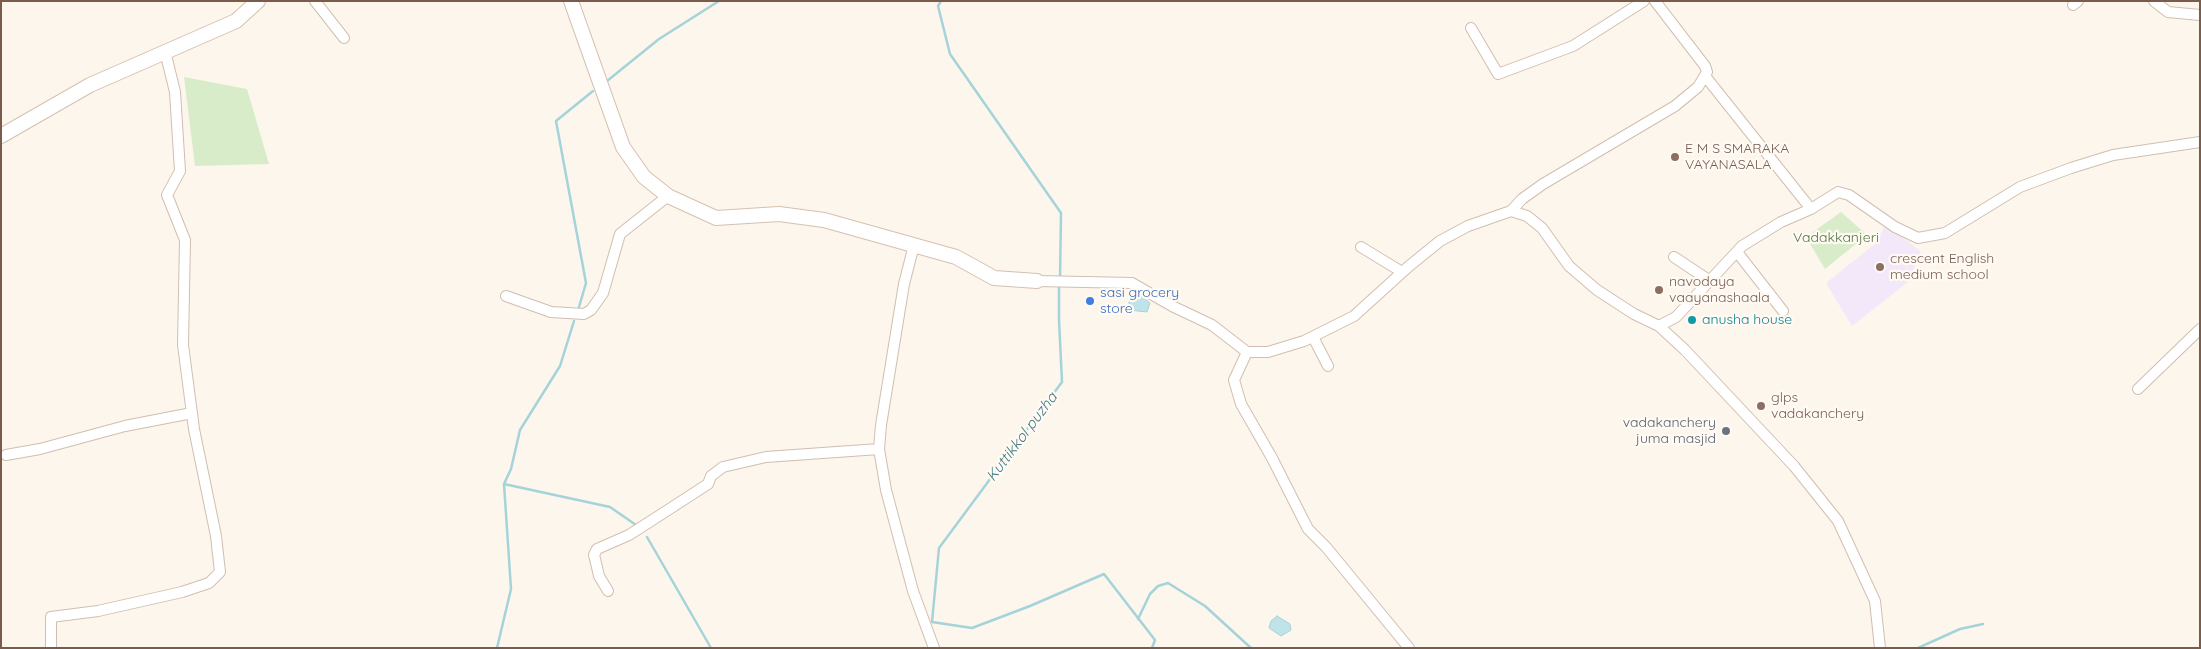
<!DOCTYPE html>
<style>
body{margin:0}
#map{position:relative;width:2201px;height:649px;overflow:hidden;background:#fdf6ec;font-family:Quicksand,sans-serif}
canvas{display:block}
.frame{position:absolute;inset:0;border:2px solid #7a5c4d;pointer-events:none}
</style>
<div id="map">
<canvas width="2201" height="649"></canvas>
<div class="frame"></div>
</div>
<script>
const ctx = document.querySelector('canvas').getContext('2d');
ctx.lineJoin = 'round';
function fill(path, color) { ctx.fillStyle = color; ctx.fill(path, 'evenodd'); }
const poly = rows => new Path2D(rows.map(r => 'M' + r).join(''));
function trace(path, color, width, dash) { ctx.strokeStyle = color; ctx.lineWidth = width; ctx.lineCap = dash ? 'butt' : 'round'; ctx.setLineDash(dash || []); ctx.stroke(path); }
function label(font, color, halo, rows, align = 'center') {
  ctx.font = font + ' Quicksand,sans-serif'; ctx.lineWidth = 4.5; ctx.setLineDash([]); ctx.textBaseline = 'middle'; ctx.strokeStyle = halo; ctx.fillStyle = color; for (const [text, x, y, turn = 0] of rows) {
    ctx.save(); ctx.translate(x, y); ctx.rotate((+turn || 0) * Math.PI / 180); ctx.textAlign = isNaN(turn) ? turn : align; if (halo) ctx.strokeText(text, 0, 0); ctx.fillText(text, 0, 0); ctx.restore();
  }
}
const education = poly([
 [1884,227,1899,234,1921,252,1908,282,1852,326,1826,283,1876,243]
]);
const green = poly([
 [184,77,247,89,269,164,195,166],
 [1841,212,1867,235,1825,269,1806,237]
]);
const water = poly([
 [1132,296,1143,297,1150,303,1147,312,1129,310,1129,302,1132,296],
 [1277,616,1290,624,1291,630,1281,636,1269,628,1271,621,1277,616]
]);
const stream = poly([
 [941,1,938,6,950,54,1061,213,1060,279],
 [607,81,659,39,719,1],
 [1059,284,1059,320,1062,382,939,548,932,622,972,628,1030,606,1104,574,1155,640,1152,648],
 [579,307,586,283,556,121,593,91],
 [574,321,560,366,520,430,511,469,504,484,610,507,636,525],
 [647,537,711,648],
 [1138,619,1150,594,1158,586,1168,583,1205,606,1251,648],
 [497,648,511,589,504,484],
 [1918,648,1960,629,1983,624]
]);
const street = poly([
 [315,1,344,38],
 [2154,1,2168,12,2200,15],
 [2073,5,2078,1],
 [1471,28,1498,74,1573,46,1644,1],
 [1705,76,1811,209],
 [1511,211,1522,199,1543,184,1675,106,1698,87,1707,72,1705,66,1655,1],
 [914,245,904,284,881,425,879,449,886,490,913,591,934,648],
 [1361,247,1402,272],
 [1737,252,1783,311],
 [1674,257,1710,281],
 [1037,281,1132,283,1172,306,1212,325,1247,352,1268,352,1304,341,1354,316,1408,267,1440,241,1468,226,1511,211,1527,216,1542,228,1569,266,1597,290,1634,314,1659,326,1676,317,1742,246,1781,222,1811,209,1838,192,1849,195,1895,227,1918,238,1945,233,2020,187,2071,168,2113,155,2200,142],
 [506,296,551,312,584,314,591,310,603,293,620,234,668,196],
 [1659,326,1685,350,1794,466,1838,521,1875,601,1880,648],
 [1313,337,1328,366],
 [1247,352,1234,380,1241,404,1272,458,1308,529,1326,547,1409,648],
 [2138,389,2200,329],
 [6,455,40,449,125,426,192,413],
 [608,591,599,576,596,563,594,555,597,549,629,535,654,519,708,484,711,476,723,467,766,457,879,449],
 [51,648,51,617,98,611,182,592,209,583,220,572,216,536,194,429,183,345,185,240,167,195,180,171,175,92,165,51]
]);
const secondary = poly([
 [571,1,623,147,644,177,668,196,716,218,779,214,824,220,956,257,994,278,1037,281],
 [1,136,90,85,236,21,258,1]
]);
const markers = [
 [1675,157,5,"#8d6e63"],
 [1880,267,5,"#8d6e63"],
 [1659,290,5,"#8d6e63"],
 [1090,301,5,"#3f7fe0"],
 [1692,320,5,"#0f9aa8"],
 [1761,406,5,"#8d6e63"],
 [1726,431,5,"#6b7280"]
];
const educationNames = [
 ["E M S SMARAKA",1685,149],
 ["VAYANASALA",1685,165],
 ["crescent English",1890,259],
 ["medium school",1890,275],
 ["navodaya",1669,282],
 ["vaayanashaala",1669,298],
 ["glps",1771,398],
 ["vadakanchery",1771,414]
];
const parkNames = [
 ["Vadakkanjeri",1836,238]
];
const shopNames = [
 ["sasi grocery",1100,293],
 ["store",1100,309]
];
const cultureNames = [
 ["anusha house",1702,320]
];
const worshipNames = [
 ["vadakanchery",1716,423],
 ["juma masjid",1716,439]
];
const waterNames = [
 ["Kuttikkol puzha",1022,437,-53]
];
fill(education, '#f3e8fa');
fill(green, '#d8ecc9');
fill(water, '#bfe3e8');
trace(water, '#a5d3da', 1);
trace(stream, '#a5d3da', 2.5);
trace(street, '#d1beb0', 12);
trace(secondary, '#d6c0b0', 16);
trace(street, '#fff', 10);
trace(secondary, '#fff', 14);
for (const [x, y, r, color] of markers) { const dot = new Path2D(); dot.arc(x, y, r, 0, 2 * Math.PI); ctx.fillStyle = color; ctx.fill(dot); trace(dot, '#fffaf3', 2); }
label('14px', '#785e54', '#fffaf3', educationNames, 'left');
label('14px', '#537a41', '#fffaf3', parkNames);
label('14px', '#366cbe', '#fffaf3', shopNames, 'left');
label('14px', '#0d838f', '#fffaf3', cultureNames, 'left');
label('14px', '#5b616d', '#fffaf3', worshipNames, 'right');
label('italic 15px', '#437c86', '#fffaf3', waterNames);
</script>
